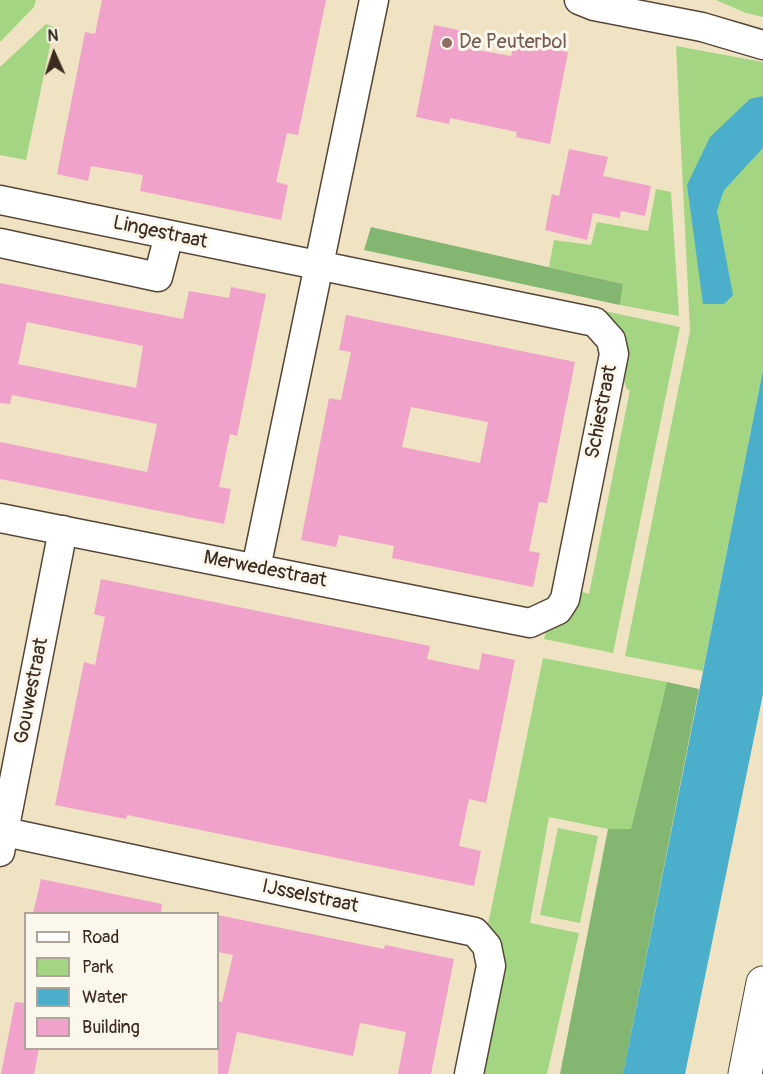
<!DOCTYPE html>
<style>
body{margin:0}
#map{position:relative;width:763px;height:1074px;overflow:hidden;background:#efe3c4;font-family:Pangolin,sans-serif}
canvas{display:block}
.legend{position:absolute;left:24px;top:912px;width:195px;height:138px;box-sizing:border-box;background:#fbf7ec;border:2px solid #aea59a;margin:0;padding:8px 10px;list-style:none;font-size:18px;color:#3b2a1e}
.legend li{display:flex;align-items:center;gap:12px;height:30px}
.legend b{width:30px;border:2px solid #aea59a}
.north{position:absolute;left:24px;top:24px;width:60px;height:60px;-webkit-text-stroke:4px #fbf7ec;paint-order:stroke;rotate:357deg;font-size:16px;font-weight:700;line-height:24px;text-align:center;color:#3b2a1e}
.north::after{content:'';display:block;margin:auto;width:21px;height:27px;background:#3b2a1e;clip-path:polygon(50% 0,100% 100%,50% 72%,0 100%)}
</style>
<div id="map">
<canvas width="763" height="1074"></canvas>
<ul class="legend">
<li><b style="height:8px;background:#fff"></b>Road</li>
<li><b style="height:16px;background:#a3d583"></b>Park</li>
<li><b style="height:16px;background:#4baeca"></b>Water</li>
<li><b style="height:16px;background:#f1a2cb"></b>Building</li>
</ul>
<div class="north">N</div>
</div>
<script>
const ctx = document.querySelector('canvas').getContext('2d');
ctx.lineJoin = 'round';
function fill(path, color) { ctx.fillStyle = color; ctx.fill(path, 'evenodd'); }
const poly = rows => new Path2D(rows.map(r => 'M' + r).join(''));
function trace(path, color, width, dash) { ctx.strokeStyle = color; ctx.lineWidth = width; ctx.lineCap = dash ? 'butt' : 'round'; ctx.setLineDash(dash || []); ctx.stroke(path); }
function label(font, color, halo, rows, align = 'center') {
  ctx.font = font + ' Pangolin,sans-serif'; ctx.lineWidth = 6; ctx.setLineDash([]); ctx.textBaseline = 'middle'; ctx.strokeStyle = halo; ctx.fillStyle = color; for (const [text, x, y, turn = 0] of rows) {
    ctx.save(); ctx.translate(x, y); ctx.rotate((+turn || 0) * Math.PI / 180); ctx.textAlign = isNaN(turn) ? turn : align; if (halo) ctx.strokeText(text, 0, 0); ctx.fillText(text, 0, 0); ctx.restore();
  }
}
const green = poly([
 [0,0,36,0,34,7,0,42],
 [716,0,763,0,763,17,746,13],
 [46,24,54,27,26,160,0,155,0,67],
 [676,46,763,62,763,370,703,671,625,656,690,331],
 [656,189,671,192,679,316,620,305,623,284,549,267,554,240,591,245,597,222,648,231],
 [595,309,680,327,613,653,544,639,546,631,580,591,589,594,630,390,627,389],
 [543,658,667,682,631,830,608,829,549,817,530,923,579,933,547,1074,480,1074,487,929],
 [558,828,598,836,580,923,540,915]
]);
const forest = poly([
 [371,227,623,284,620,305,364,250],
 [667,682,699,689,623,1074,560,1074,608,829,631,829]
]);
const water = poly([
 [763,96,763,148,724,190,717,211,733,295,724,304,703,304,687,185,710,137,750,99],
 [763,370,763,694,685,1074,623,1074]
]);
const building = poly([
 [102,0,326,0,298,135,287,133,276,182,288,185,281,220,140,191,143,175,91,166,88,181,57,174,85,32,95,34],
 [434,25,468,32,467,48,511,56,515,39,568,52,550,144,516,137,517,132,450,118,449,124,416,117],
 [569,149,608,157,603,176,651,186,645,216,621,211,620,218,593,213,587,240,545,230,552,194,559,196],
 [0,283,183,319,189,291,229,298,231,287,266,294,237,436,230,434,219,487,231,489,224,524,0,479,0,442,147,472,157,424,12,395,10,404,0,403],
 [27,322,143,346,136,388,18,364],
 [346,315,575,362,547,503,539,502,529,551,540,553,533,587,392,558,394,546,339,535,336,547,301,540,329,398,341,400,351,352,339,350],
 [411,407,488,422,480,463,402,447],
 [101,579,430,646,427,659,479,670,482,653,515,660,486,803,469,799,459,846,481,851,474,886,127,815,126,819,55,805,84,662,95,665,105,617,94,614],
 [41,879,162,904,161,914,33,914],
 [218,915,384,949,385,945,454,959,431,1074,398,1074,406,1032,360,1023,353,1056,237,1032,228,1074,218,1074,218,1001,222,1002,233,955,218,952],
 [15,1002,26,1003,26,1048,39,1048,34,1074,1,1074]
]);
const street = poly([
 [579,0,594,6,702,27,763,45],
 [0,200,595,322,611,340,614,354,565,599,558,610,530,623,0,518],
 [0,243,158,277,169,235],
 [256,568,374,0],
 [0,831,475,932,487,946,491,966,469,1074],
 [0,852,63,530]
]);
const secondary = poly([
 [745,1074,763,983]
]);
const markers = [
 [447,43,6,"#8d6e63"]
];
const educationNames = [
 ["De Peuterbol",459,43]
];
const streetNames = [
 ["Lingestraat",160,233,12],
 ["Schiestraat",602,412,-79],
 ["Merwedestraat",265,570,11],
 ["Gouwestraat",32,691,-79],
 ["IJsselstraat",310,897,12]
];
fill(green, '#a3d583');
fill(forest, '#82b671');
fill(water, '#4baeca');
fill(building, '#f1a2cb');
trace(street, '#564637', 31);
trace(secondary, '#564637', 35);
trace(street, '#fff', 28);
trace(secondary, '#fff', 33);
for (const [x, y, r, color] of markers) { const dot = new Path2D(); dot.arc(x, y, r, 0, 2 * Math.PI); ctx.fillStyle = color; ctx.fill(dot); trace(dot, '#fbf7ec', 2); }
label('20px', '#785e54', '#fbf7ec', educationNames, 'left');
label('20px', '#3b2a1e', '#fbf7ec', streetNames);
</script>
